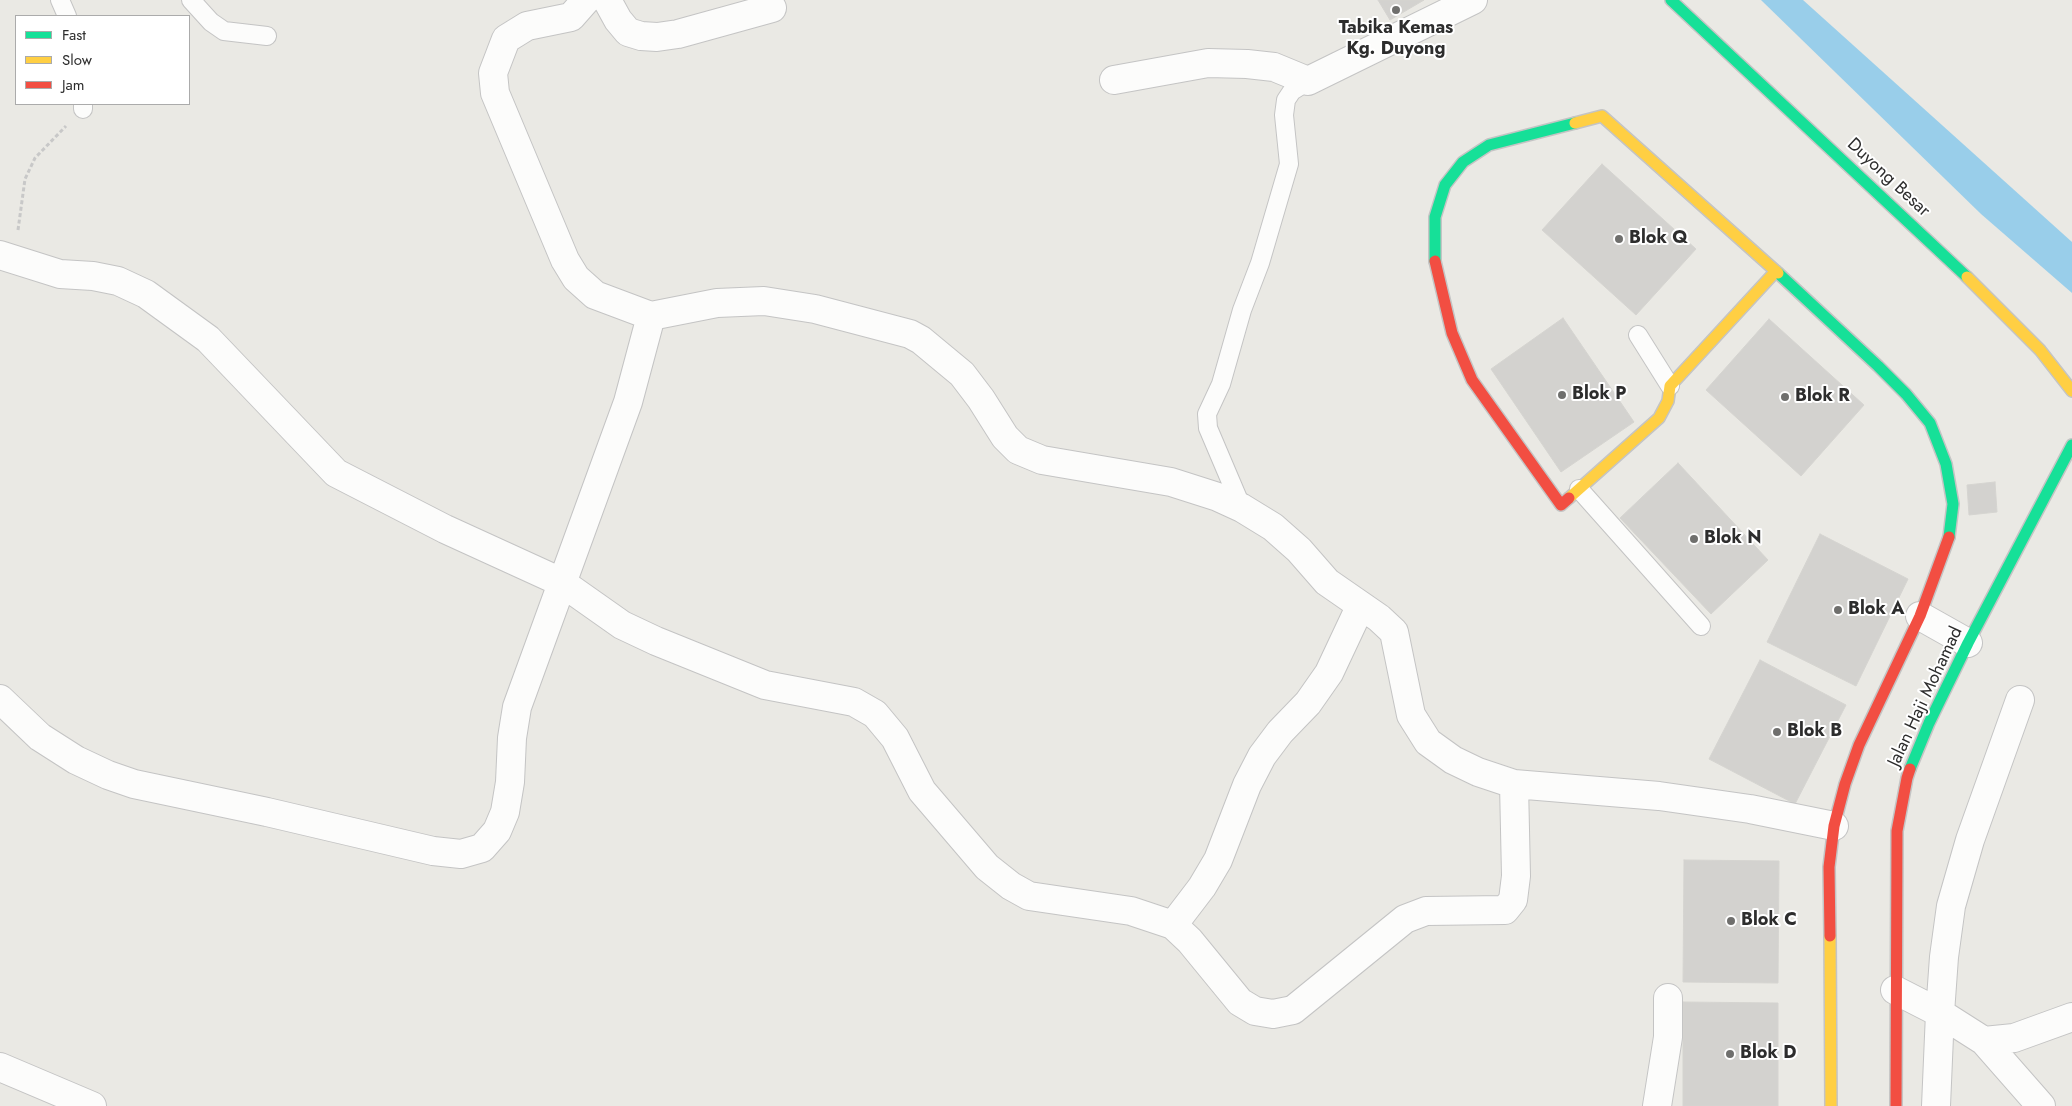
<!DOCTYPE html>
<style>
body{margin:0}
#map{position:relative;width:2072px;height:1106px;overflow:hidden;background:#eae9e4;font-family:Jost,sans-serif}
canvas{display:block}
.legend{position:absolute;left:15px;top:15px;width:175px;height:90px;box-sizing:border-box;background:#fff;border:1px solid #ababab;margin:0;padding:6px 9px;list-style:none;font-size:15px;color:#2d2d2d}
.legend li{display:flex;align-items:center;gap:10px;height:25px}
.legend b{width:25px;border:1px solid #ababab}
</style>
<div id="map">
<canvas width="2072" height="1106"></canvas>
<ul class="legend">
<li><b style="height:6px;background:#16e098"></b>Fast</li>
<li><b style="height:6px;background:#ffcf43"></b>Slow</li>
<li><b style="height:6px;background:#f24e42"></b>Jam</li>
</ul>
</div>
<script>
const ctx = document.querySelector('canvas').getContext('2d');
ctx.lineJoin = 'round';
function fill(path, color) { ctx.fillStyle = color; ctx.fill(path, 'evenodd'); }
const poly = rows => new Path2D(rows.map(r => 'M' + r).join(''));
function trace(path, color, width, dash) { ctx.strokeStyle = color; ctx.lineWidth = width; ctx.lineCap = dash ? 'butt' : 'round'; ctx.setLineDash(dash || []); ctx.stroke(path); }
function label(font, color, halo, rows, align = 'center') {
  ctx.font = font + ' Jost,sans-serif'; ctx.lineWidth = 4; ctx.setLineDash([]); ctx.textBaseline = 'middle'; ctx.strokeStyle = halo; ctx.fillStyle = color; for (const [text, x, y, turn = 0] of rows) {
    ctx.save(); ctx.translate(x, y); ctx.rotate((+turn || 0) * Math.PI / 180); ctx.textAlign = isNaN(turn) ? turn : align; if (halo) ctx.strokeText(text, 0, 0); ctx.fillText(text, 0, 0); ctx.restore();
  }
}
const water = poly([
 [1761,0,1803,0,2072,242,2072,293,1981,214]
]);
const building = poly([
 [1378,0,1424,0,1390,20,1378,0],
 [1602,164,1696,249,1636,315,1542,230,1602,164],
 [1563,318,1634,422,1561,472,1491,369,1563,318],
 [1769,319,1864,405,1801,476,1706,390,1769,319],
 [1678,463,1768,560,1711,614,1620,518,1678,463],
 [1995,482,1997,512,1969,515,1967,485,1995,482],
 [1820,534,1908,579,1856,686,1767,642,1820,534],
 [1760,660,1846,705,1795,804,1709,759,1760,660],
 [1684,860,1779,861,1778,983,1683,982,1684,860],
 [1683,1002,1778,1003,1778,1106,1683,1106,1683,1002]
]);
const path = poly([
 [18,230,25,179,35,158,66,126]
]);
const lane = poly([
 [60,0,67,16],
 [191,0,211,22,224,31,267,36],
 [83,109,83,104],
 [1638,335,1670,386],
 [1579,489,1701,626],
 [1242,508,1208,428,1207,414,1221,384,1242,310,1260,263,1289,164,1284,115,1286,100,1292,91,1308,81]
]);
const street = poly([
 [586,0,571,17,527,26,506,39,493,73,495,93,565,260,576,278,595,295,651,316,717,303,764,301,815,309,910,334,921,340,962,374,981,399,1005,437,1018,450,1042,460,1171,482,1218,497,1242,508,1273,527,1299,550,1327,582,1379,618,1394,632,1411,715,1428,742,1453,760,1478,772,1514,784,1659,796,1750,809,1834,826],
 [607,0,618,20,628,32,641,36,657,37,678,34,772,8],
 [1114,80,1208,63,1247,64,1274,67,1308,81,1473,0],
 [0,255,60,274,93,276,118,281,146,294,208,339,336,473,445,529,561,582,622,625,656,641,765,685,854,702,875,714,895,738,922,791,987,867,1011,886,1029,896,1131,911,1173,925,1190,941,1240,1002,1255,1011,1273,1014,1293,1010,1405,919,1426,911,1505,910,1513,900,1516,876,1514,784],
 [1920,616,1968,643],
 [0,699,40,737,76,760,108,775,134,784,267,812,433,851,461,854,482,848,497,831,505,812,510,782,512,738,517,707,628,402,651,316],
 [1173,925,1202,887,1218,860,1247,785,1262,756,1280,732,1308,703,1329,673,1360,607],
 [1895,990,1940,1013,1984,1041,2014,1038,2072,1017],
 [1984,1041,2041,1106],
 [0,1067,92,1106],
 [1657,1106,1668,1037,1668,998],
 [1936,1106,1940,1013,1944,957,1951,906,1970,840,2020,700]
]);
const fast = poly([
 [1671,0,1967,277],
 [1435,261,1435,217,1445,185,1463,162,1489,145,1575,123],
 [1778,273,1878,366,1906,394,1930,423,1946,464,1953,504,1949,537],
 [1910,769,1929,723,1968,643,2072,445]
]);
const slow = poly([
 [1575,123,1602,116,1778,273],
 [1967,277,2040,350,2072,391],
 [1569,498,1659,418,1668,401,1670,386,1776,271],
 [1830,936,1831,1106]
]);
const jam = poly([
 [1435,261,1452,333,1472,380,1561,505,1569,498],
 [1830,936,1829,867,1834,826,1845,784,1859,745,1920,616,1949,537],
 [1896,1106,1897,831,1907,778,1910,769]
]);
const markers = [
 [1396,10,5,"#6f6f6d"],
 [1619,239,5,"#6f6f6d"],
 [1562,395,5,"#6f6f6d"],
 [1785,397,5,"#6f6f6d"],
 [1694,539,5,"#6f6f6d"],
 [1838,610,5,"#6f6f6d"],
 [1777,732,5,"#6f6f6d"],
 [1731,921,5,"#6f6f6d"],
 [1730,1054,5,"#6f6f6d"]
];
const poiNames = [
 ["Tabika Kemas",1396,29,"center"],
 ["Kg. Duyong",1396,50,"center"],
 ["Blok Q",1629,239],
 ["Blok P",1572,395],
 ["Blok R",1795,397],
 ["Blok N",1704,539],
 ["Blok A",1848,610],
 ["Blok B",1787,732],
 ["Blok C",1741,921],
 ["Blok D",1740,1054]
];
const streetNames = [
 ["Duyong Besar",1888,178,43],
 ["Jalan Haji Mohamad",1926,697,-65]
];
fill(water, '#99ceea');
fill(building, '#d3d2cf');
trace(building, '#d5d4d0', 1);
trace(lane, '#c4c4c4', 20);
trace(street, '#c4c4c4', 30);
trace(fast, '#c4c4c4', 14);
trace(slow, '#c4c4c4', 14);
trace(jam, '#c4c4c4', 14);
trace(path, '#c8c8c8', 3, [4, 2.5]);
trace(lane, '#fcfcfb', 18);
trace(street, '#fcfcfb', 28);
trace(fast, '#16e098', 11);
trace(slow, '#ffcf43', 11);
trace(jam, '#f24e42', 11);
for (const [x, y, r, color] of markers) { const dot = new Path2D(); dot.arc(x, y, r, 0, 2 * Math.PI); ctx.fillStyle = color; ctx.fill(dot); trace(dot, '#fff', 2); }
label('bold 18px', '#2d2d2d', '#fff', poiNames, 'left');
label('18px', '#2d2d2d', '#fff', streetNames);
</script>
